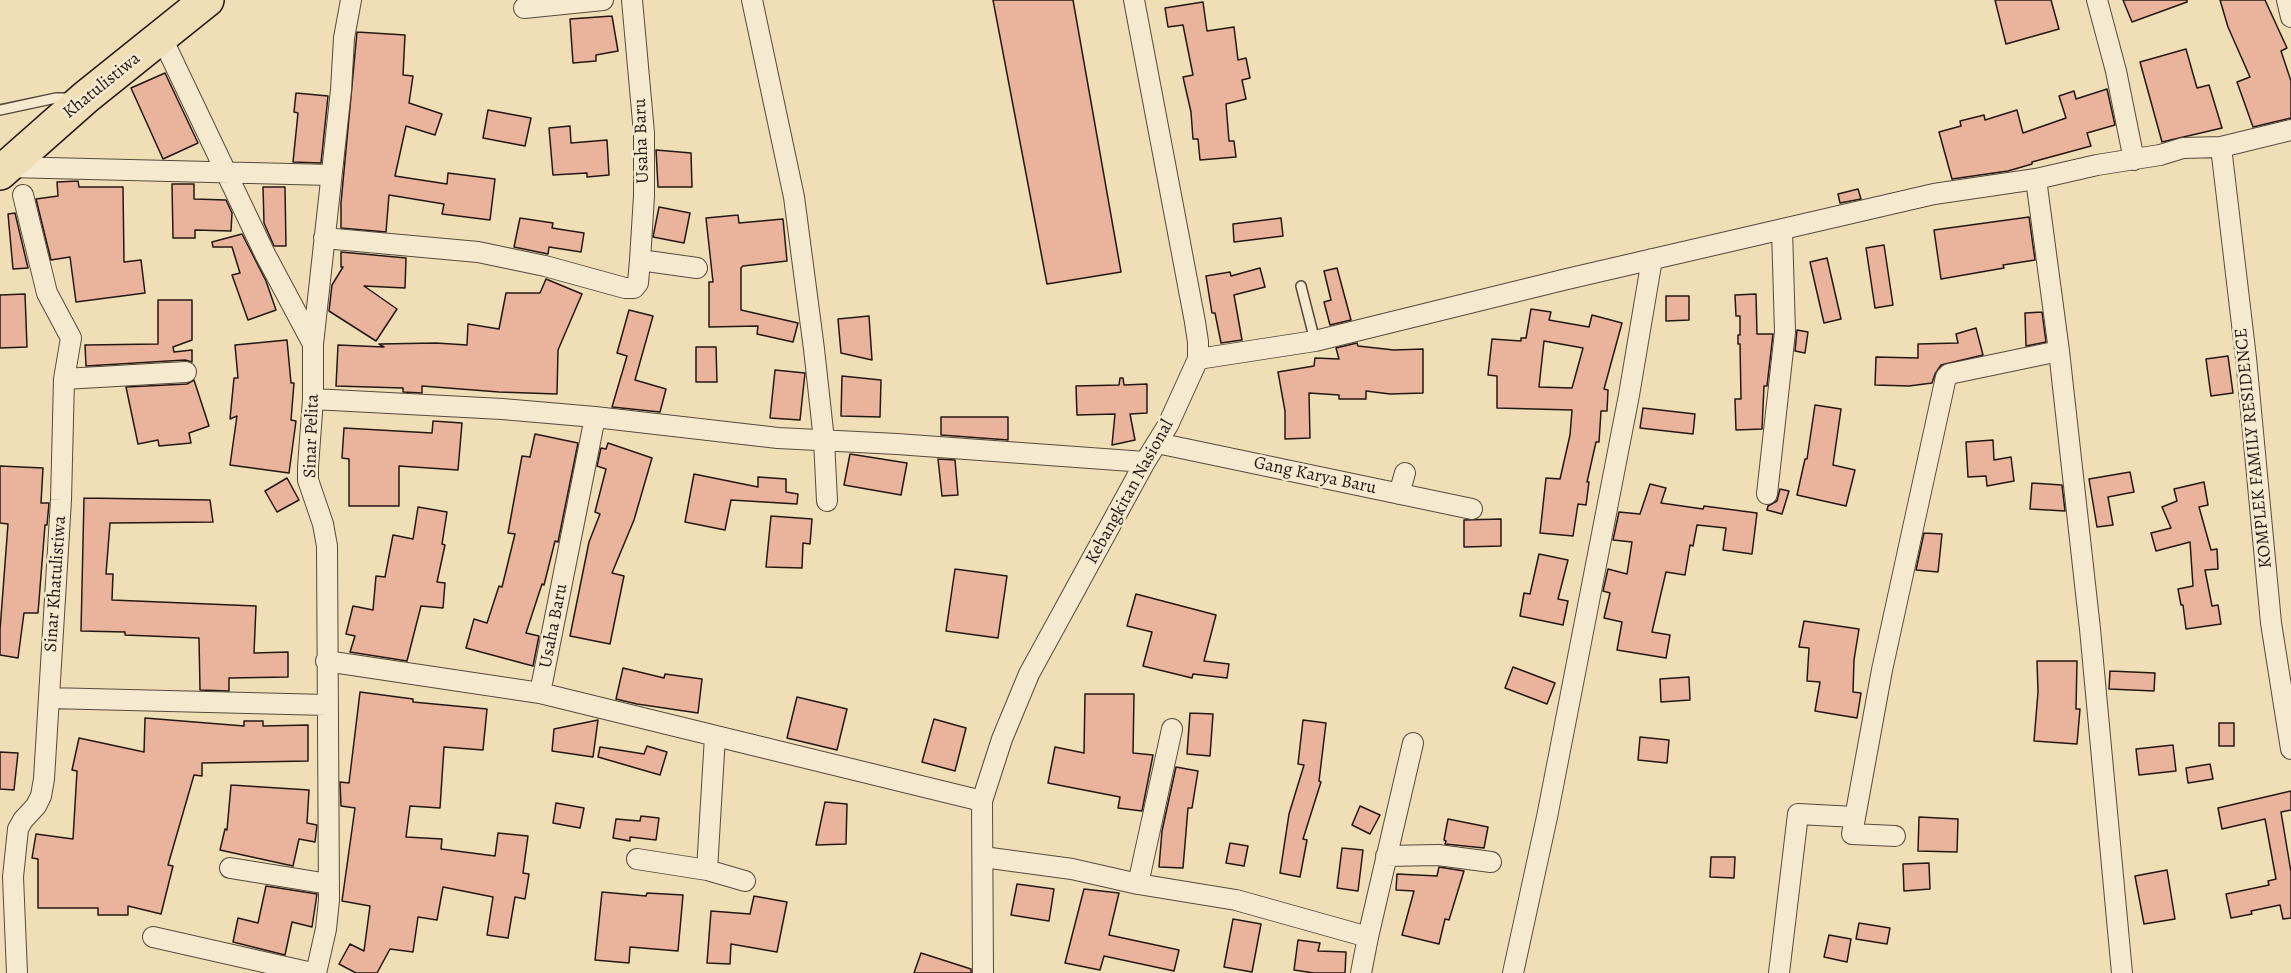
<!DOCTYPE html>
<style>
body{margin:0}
canvas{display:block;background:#efdeb6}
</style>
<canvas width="2291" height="973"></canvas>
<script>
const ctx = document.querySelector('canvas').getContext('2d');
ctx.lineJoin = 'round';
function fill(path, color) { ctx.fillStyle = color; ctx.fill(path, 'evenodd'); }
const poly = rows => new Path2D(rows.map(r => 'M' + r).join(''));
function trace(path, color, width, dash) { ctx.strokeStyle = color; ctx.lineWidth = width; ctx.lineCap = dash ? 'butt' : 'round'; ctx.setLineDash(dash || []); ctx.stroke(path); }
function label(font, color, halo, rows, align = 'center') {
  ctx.font = font + ' Alegreya,serif'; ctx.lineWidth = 5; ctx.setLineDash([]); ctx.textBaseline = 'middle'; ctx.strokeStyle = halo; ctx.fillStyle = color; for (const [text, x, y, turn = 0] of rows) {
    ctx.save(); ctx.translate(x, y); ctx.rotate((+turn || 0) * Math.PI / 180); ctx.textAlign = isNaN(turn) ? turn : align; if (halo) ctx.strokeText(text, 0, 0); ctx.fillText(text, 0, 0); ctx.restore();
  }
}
const building = poly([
 [993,0,1073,0,1121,272,1047,284,993,0],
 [1995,0,2051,0,2059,29,2006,44,1995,0],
 [2123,0,2187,0,2187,2,2132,22,2123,0],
 [2220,0,2265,0,2287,48,2281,51,2291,81,2291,118,2253,127,2237,82,2250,77,2228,27,2220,0],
 [1203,2,1207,31,1234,27,1238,60,1246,58,1250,78,1242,80,1246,99,1226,104,1229,141,1234,141,1236,157,1200,160,1198,139,1193,139,1191,112,1183,77,1193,75,1183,25,1168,27,1165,8,1203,2],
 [612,16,618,51,596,55,596,61,573,63,570,19,612,16],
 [357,32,405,35,403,75,413,76,409,103,442,114,435,135,406,126,395,176,447,184,448,173,495,179,490,220,442,214,444,204,389,195,386,232,341,228,341,203,357,32],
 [2186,49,2197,88,2209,85,2222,128,2162,142,2140,62,2186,49],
 [165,73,198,143,163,159,131,88,165,73],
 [2107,89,2115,125,2087,133,2091,146,2032,162,2032,164,2008,171,1952,179,1939,132,1961,126,1960,121,1984,115,1985,120,2017,110,2023,133,2066,118,2059,96,2074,91,2076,99,2107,89],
 [296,93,328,96,321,163,293,162,298,113,294,112,296,93],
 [488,110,531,118,525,146,483,138,488,110],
 [570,126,571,143,607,140,609,175,587,177,587,173,553,175,549,128,570,126],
 [656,150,691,153,692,187,658,187,656,150],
 [78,181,79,187,123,187,124,262,141,260,145,293,76,302,70,257,51,260,36,199,58,196,57,182,78,181],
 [172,184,194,184,194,199,226,200,232,213,231,231,195,230,195,238,173,238,172,184],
 [263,187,285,187,286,246,274,246,264,223,263,187],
 [1858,189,1861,199,1840,203,1838,194,1858,189],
 [659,207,690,213,684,243,653,237,659,207],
 [15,213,28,268,13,269,8,214,15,213],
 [738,215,739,223,783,219,787,261,743,266,741,268,741,310,798,323,793,342,757,334,758,326,709,327,709,282,713,282,706,218,738,215],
 [2029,217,2035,260,2003,265,2004,268,1941,279,1934,230,2029,217],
 [520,218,553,223,552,228,584,233,581,252,549,247,548,254,514,247,520,218],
 [1281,218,1283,236,1234,242,1233,224,1281,218],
 [242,234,266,281,276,310,248,320,232,275,240,273,232,247,213,247,212,242,242,234],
 [1884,245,1893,305,1875,308,1866,248,1884,245],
 [341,252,406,258,405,288,364,286,397,309,376,341,329,311,332,285,343,267,341,267,341,252],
 [1827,258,1841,319,1824,323,1810,262,1827,258],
 [1260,268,1265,287,1234,295,1242,340,1221,343,1215,313,1212,313,1206,276,1230,272,1231,276,1260,268],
 [1337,268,1351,320,1330,325,1324,302,1331,300,1324,271,1337,268],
 [546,279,582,294,558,350,557,394,499,392,422,386,422,393,403,392,403,388,336,386,338,345,384,347,379,344,436,343,467,345,468,324,499,329,506,293,540,293,546,279],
 [25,294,27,347,0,348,0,295,25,294],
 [1756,294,1757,334,1773,334,1767,386,1764,386,1762,429,1736,430,1735,399,1741,399,1740,344,1738,344,1738,335,1740,335,1740,316,1736,316,1735,295,1756,294],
 [1666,296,1689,296,1689,320,1666,321,1666,296],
 [158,300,192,300,192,340,173,347,174,352,192,350,192,362,185,360,86,366,85,345,158,344,158,300],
 [1531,309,1551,312,1549,320,1589,327,1592,315,1622,323,1604,389,1608,390,1607,411,1601,411,1599,442,1596,442,1587,482,1589,482,1586,505,1578,504,1573,536,1540,533,1546,478,1560,479,1570,435,1572,410,1497,408,1497,376,1488,375,1492,339,1521,341,1521,338,1526,338,1531,309],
 [1544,341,1583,348,1572,388,1539,387,1544,341],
 [629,310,653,316,635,380,666,389,660,412,612,407,627,356,617,353,629,310],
 [2042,312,2046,342,2026,346,2025,313,2042,312],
 [869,316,872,360,841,353,838,319,869,316],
 [1976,328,1983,355,1941,365,1935,374,1932,383,1909,386,1875,385,1876,357,1918,358,1918,344,1958,343,1956,334,1976,328],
 [1797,330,1808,332,1805,353,1795,351,1797,330],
 [287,340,291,383,294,383,291,420,296,421,289,473,230,465,237,416,230,419,234,378,238,378,235,345,287,340],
 [1357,343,1358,346,1394,350,1423,349,1423,393,1390,394,1366,391,1366,399,1339,399,1339,395,1309,393,1310,438,1285,439,1285,411,1278,372,1314,366,1315,358,1339,359,1336,348,1357,343],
 [696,347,716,347,717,382,696,382,696,347],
 [2228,356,2233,393,2211,396,2206,359,2228,356],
 [775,370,805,373,800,420,770,418,775,370],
 [842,376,881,380,880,417,841,416,842,376],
 [1120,378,1123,378,1124,385,1147,384,1147,413,1130,414,1135,440,1112,445,1115,414,1077,415,1076,386,1119,385,1120,378],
 [194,380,209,426,189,433,191,443,159,446,158,440,138,444,126,387,187,384,194,380],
 [1815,405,1841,409,1833,465,1855,470,1846,506,1797,495,1805,459,1807,459,1815,405],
 [1643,408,1695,414,1693,434,1640,428,1643,408],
 [941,417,1008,417,1008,440,941,435,941,417],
 [433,421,462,423,458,470,399,466,399,506,349,506,349,459,342,458,344,428,432,433,433,421],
 [535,434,578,443,558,542,555,541,544,585,542,584,526,633,539,636,533,666,466,648,474,619,487,623,499,586,502,587,515,534,508,533,522,456,530,457,535,434],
 [1993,440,1994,460,2011,457,2014,481,1987,486,1986,476,1968,477,1966,442,1993,440],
 [608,443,652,458,634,520,612,573,624,576,610,644,570,636,589,542,600,514,595,512,606,469,597,466,601,448,606,449,608,443],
 [850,454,907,463,901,495,844,485,850,454],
 [938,459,955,460,958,495,942,496,938,459],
 [0,466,43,468,41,503,49,503,47,525,45,525,38,613,24,613,18,658,0,655,0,630,8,524,0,523,0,466],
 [2130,472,2134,492,2108,497,2113,525,2097,527,2089,479,2130,472],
 [694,474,758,487,758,477,786,479,786,492,798,494,797,504,731,500,725,530,685,522,694,474],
 [287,478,299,500,277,512,265,491,287,478],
 [2204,482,2208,505,2199,507,2211,550,2217,549,2218,569,2205,570,2212,606,2218,605,2221,624,2186,629,2183,605,2181,605,2178,589,2193,586,2190,542,2156,551,2151,533,2171,528,2162,507,2177,501,2174,489,2204,482],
 [2032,483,2062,485,2065,511,2030,509,2032,483],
 [1650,484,1666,488,1661,503,1703,509,1704,506,1757,513,1752,554,1723,550,1726,528,1697,525,1693,546,1690,545,1685,575,1666,572,1652,632,1670,635,1666,658,1617,650,1622,622,1604,618,1610,593,1603,591,1608,569,1627,574,1632,542,1613,540,1619,512,1640,514,1650,484],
 [1780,489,1789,491,1782,514,1767,510,1768,506,1777,501,1780,489],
 [84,498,210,500,213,522,110,523,106,574,113,574,112,600,256,606,254,653,288,652,288,677,229,678,229,691,200,690,199,638,125,635,125,632,81,631,84,498],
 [418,507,447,512,442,544,445,545,437,582,445,583,443,608,421,606,407,661,350,652,355,636,346,634,353,606,373,610,376,576,385,577,393,535,413,539,418,507],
 [771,516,812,519,810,544,803,543,802,568,766,567,771,516],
 [1501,519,1501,546,1464,547,1464,520,1501,519],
 [1924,533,1942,534,1938,572,1916,570,1924,533],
 [1539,554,1568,560,1558,599,1568,601,1563,625,1520,616,1524,593,1530,594,1539,554],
 [955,569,1007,576,998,638,946,631,955,569],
 [1136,594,1216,615,1204,661,1229,664,1227,678,1193,674,1192,678,1143,666,1152,632,1127,626,1136,594],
 [1804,621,1859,629,1854,660,1853,692,1861,693,1857,718,1815,711,1820,682,1807,681,1809,648,1799,647,1804,621],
 [2037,661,2077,661,2076,709,2080,709,2077,744,2034,741,2038,692,2037,661],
 [1513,667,1555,683,1547,704,1505,688,1513,667],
 [623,668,664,678,665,674,702,679,698,713,637,704,616,699,623,668],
 [2110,671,2155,673,2154,691,2109,689,2110,671],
 [1689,677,1690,700,1661,702,1660,679,1689,677],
 [360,692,413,699,413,702,487,709,483,750,444,747,440,808,410,806,406,837,442,839,441,849,495,856,498,833,528,836,523,873,529,874,525,899,515,897,508,938,487,935,493,897,443,887,437,920,418,917,413,952,390,949,377,973,356,973,339,964,350,944,364,951,370,906,342,901,355,808,341,806,340,782,349,783,360,692],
 [1085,694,1134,694,1133,753,1153,755,1142,811,1118,808,1120,797,1048,783,1055,747,1084,753,1085,694],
 [797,697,847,709,837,750,787,738,797,697],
 [1190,713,1213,714,1210,756,1187,754,1190,713],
 [145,718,244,726,244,721,263,721,263,726,308,725,308,761,202,763,202,776,194,775,168,865,173,866,161,914,128,906,128,915,98,915,98,908,38,908,38,859,32,858,36,834,73,839,77,771,72,770,79,738,144,752,145,718],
 [934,719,966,728,955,771,922,762,934,719],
 [598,720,593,757,552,751,554,729,598,720],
 [1303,720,1326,723,1319,781,1321,782,1303,839,1307,840,1300,877,1280,873,1289,814,1304,765,1298,764,1303,720],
 [2219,723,2234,723,2234,746,2219,746,2219,723],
 [1640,737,1669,740,1667,763,1638,760,1640,737],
 [2173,745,2176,771,2139,775,2136,749,2173,745],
 [647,746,667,752,660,775,598,757,600,747,644,754,647,746],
 [0,752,18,753,14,790,0,789,0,752],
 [2210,764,2213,779,2188,783,2186,768,2210,764],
 [1176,767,1198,771,1192,808,1188,808,1183,868,1159,867,1162,831,1176,767],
 [231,785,309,790,307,823,317,825,315,842,299,839,293,866,220,850,225,829,227,830,231,785],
 [2291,791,2291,810,2281,812,2291,872,2291,918,2283,919,2280,905,2251,911,2252,914,2231,918,2226,894,2269,885,2268,881,2276,879,2265,819,2222,829,2218,808,2291,791],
 [825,802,847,804,846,844,816,845,825,802],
 [556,803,584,808,580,828,553,823,556,803],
 [1360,806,1380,815,1370,834,1352,825,1360,806],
 [641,816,659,818,656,840,630,837,630,841,613,838,616,819,640,821,641,816],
 [1919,817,1958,819,1957,852,1918,851,1919,817],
 [1448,819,1488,827,1484,848,1445,844,1446,841,1444,840,1448,819],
 [1230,843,1248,846,1244,866,1226,863,1230,843],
 [1342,848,1363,850,1358,891,1337,888,1342,848],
 [1711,857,1735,857,1734,878,1710,877,1711,857],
 [1929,863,1930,889,1904,891,1903,864,1929,863],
 [1439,867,1464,871,1449,920,1445,919,1439,944,1402,935,1414,891,1396,890,1397,874,1437,876,1439,867],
 [2167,870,2175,919,2144,924,2135,876,2167,870],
 [1017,884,1054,889,1049,921,1011,915,1017,884],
 [266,886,317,894,312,927,292,922,285,955,233,942,238,918,258,923,266,886],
 [1084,889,1119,893,1109,935,1179,950,1174,971,1104,956,1100,970,1065,963,1084,889],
 [602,892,646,896,647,893,683,895,678,951,630,947,629,963,595,960,602,892],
 [754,896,787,902,777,952,731,944,730,964,707,963,711,911,750,914,754,896],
 [1233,919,1261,924,1252,972,1224,967,1233,919],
 [1859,923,1890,928,1887,944,1856,939,1859,923],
 [1829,935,1851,939,1847,962,1824,957,1829,935],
 [1298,940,1320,943,1318,951,1346,952,1345,973,1314,973,1294,970,1298,940],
 [921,953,971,969,971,973,914,973,921,953]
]);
const lane = poly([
 [0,110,56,98,72,98],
 [1301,286,1315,341]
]);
const street = poly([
 [752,0,794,197,814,349,824,440,827,501],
 [2097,0,2116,71,2134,160],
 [2287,0,2291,17],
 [524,8,603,0],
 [162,38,265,254,313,344,313,399,308,467,308,480,323,524,327,546,329,900,326,929,316,973],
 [2221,147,2246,358,2271,623,2291,749],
 [8,167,331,175],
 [324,238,478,252,545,266,625,288,634,288,638,283,640,260,644,196,644,133,632,0],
 [640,260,697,268],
 [313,344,341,90,344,38,351,0],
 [2059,351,2090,629,2122,973],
 [1198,359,1315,341,1567,279,1934,194,2036,179,2097,165,2160,155,2183,148,2221,147,2291,130],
 [64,379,186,372],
 [313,399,502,409,595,417,778,438,897,444,1145,462],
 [1157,443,1472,509],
 [1399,494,1405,473],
 [1767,494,1785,332,1782,229],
 [326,661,540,693,982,801],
 [540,693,595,417],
 [49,698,327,705],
 [1895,836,1852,834,1882,670,1946,377,1949,374,2059,351,2036,179],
 [1386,856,1438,855,1491,862],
 [983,857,1072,869,1138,884,1236,900,1368,937],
 [637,859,707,870,745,881],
 [230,868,329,884],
 [707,870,715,736],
 [1138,884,1172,729],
 [153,937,312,973],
 [17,973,13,877,18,829,23,820,36,806,41,796,44,779,61,500,64,379,71,338,47,293,23,195],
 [983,973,982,801,1002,739,1029,674,1145,462,1168,425,1198,359,1198,342,1195,322,1134,0],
 [1361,973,1368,937,1413,743],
 [1513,973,1547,817,1629,395,1652,259],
 [1779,973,1798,814,1855,817]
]);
const highway = poly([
 [0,173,86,97,207,0]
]);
const streetNames = [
 ["Khatulistiwa",102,86,-39],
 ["Usaha Baru",642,141,-92],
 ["Sinar Pelita",312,436,-88],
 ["KOMPLEK FAMILY RESIDENCE",2254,448,-96],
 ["Gang Karya Baru",1315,476,12],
 ["Kebangkitan Nasional",1130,492,-61],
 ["Sinar Khatulistiwa",56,584,-86],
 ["Usaha Baru",554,626,-79]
];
fill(building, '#e9b39c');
trace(building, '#241814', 1.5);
trace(lane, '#574a3c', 12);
trace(street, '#574a3c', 22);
trace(highway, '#241814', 36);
trace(lane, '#f5ead0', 9);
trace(street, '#f5ead0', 20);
trace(highway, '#efdeb6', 33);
label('18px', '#241814', '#f5ead0', streetNames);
</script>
